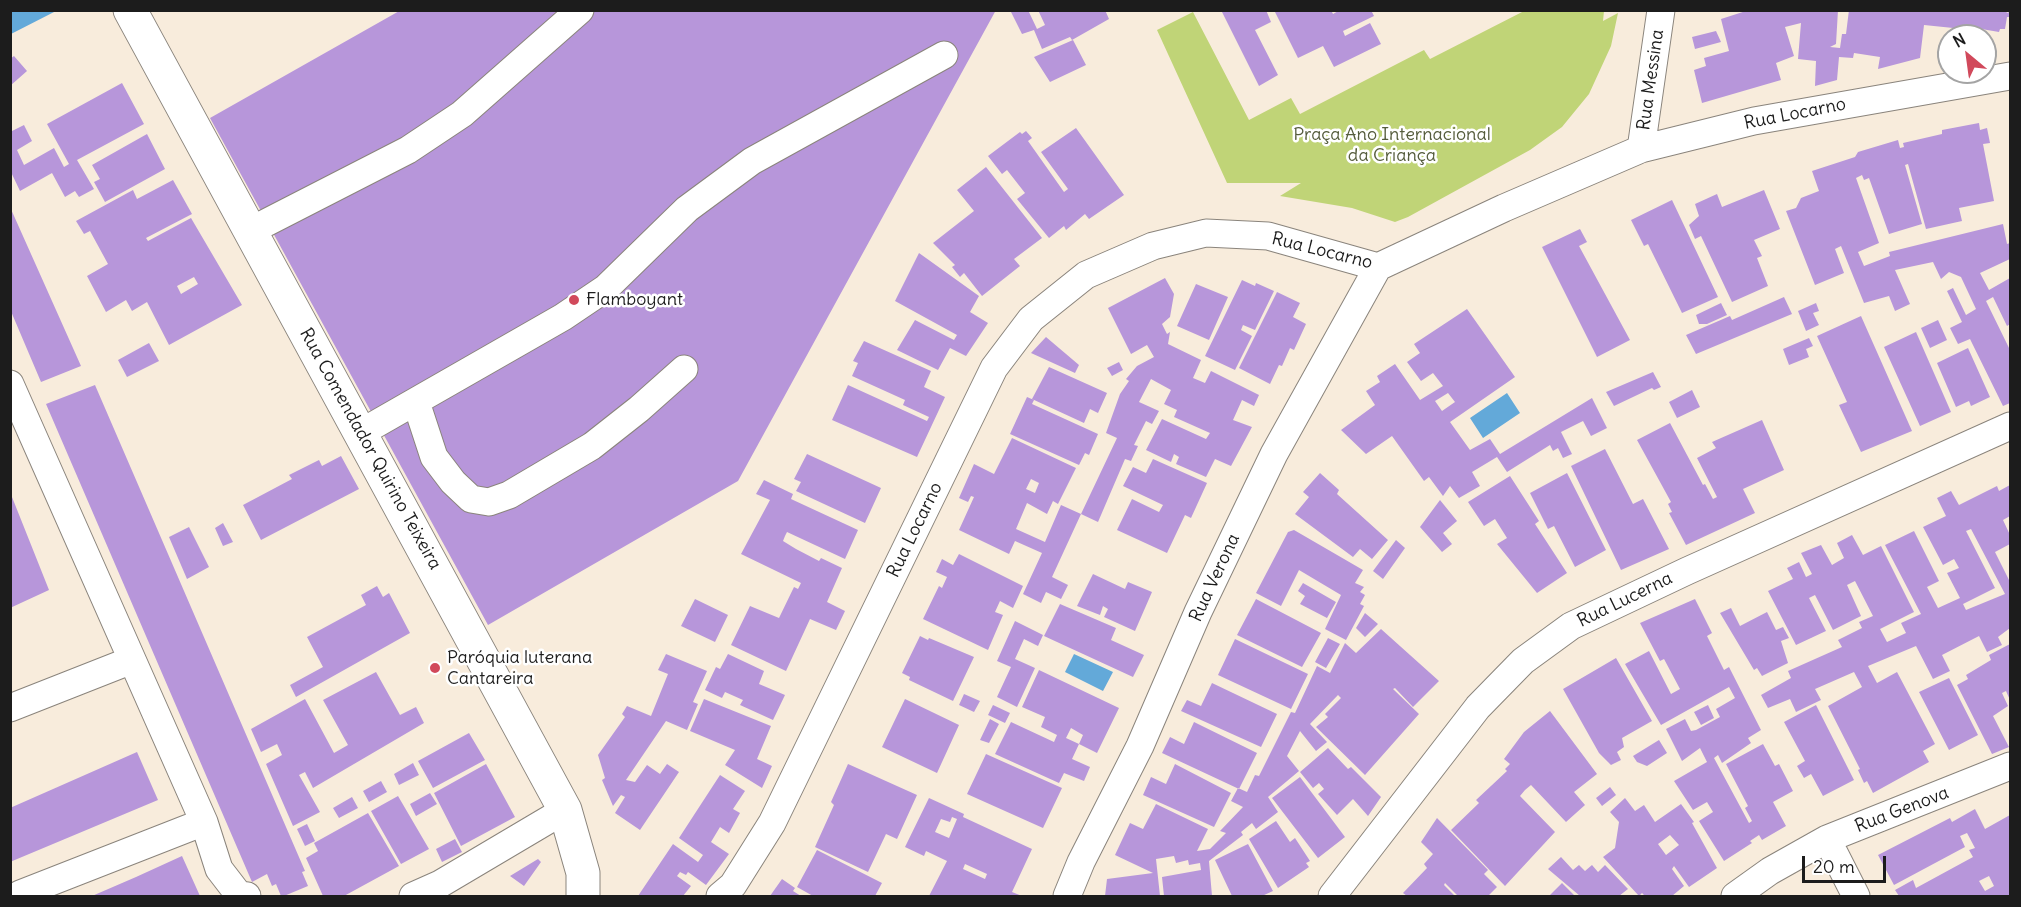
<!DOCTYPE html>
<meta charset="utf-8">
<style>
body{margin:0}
#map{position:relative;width:2021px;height:907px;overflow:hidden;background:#f8ecdc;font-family:Delius,sans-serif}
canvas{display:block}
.frame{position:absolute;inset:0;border:12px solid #1c1c1c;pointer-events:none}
.north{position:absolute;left:1937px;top:24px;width:60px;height:60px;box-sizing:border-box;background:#fff;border:2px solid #a4a4a4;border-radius:50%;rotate:331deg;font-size:16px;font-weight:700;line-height:24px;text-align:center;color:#1c1c1c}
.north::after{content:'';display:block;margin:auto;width:21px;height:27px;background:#d1495b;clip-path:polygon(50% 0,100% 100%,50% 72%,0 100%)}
.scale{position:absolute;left:1802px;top:856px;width:84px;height:27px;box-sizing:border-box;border:3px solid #1c1c1c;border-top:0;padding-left:8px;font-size:18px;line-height:21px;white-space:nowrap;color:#1c1c1c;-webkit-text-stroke:4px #fff;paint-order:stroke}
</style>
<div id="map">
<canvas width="2021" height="907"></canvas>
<div class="frame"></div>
<div class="north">N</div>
<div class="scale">20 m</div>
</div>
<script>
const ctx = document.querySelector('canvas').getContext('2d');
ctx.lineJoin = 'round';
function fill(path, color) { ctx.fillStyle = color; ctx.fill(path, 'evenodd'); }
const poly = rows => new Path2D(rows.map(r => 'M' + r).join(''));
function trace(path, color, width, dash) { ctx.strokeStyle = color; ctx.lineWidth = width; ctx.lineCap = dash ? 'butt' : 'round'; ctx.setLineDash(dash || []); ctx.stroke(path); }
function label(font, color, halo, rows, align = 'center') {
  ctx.font = font + ' Delius,sans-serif'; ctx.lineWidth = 5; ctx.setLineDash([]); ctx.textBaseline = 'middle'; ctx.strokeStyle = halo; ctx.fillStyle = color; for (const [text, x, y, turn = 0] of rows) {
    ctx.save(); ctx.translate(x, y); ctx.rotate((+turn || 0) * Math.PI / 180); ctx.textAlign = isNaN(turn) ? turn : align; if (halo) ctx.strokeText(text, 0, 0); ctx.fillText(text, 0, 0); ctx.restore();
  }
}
const green = poly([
 [1526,10,1604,11,1603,21,1618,13,1611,46,1589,94,1562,127,1530,150,1408,217,1395,222,1352,208,1280,196,1301,183,1227,183,1157,30,1193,12,1249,120,1291,98,1300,114,1424,50,1430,59]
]);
const water = poly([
 [11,10,56,10,56,11,11,34],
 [1507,393,1520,413,1483,438,1470,418],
 [1074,654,1113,672,1103,691,1065,672]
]);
const building = poly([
 [401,10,996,10,738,481,488,625,210,118],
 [1010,10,1028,10,1037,29,1045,25,1038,10,1105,10,1109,19,1072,40,1070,37,1042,49,1034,30,1022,34],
 [1221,10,1266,10,1271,22,1255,30,1278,75,1259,86],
 [1274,10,1331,10,1333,14,1340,10,1371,10,1374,16,1343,31,1345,36,1370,23,1381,44,1334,67,1323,46,1298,58],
 [1749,10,1838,10,1836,44,1830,47,1840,48,1842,34,1846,34,1849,10,2002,10,2008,13,2010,10,2010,17,2007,17,2005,29,2000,29,1999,32,1964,26,1963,29,1924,25,1920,58,1878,69,1880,57,1854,53,1853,58,1839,57,1837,80,1815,86,1816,61,1798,59,1801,23,1785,27,1794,56,1776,63,1781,80,1702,103,1694,70,1706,66,1704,58,1729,51,1721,19],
 [1716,31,1721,42,1695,49,1692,37],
 [1073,40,1086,65,1050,82,1034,57],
 [14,56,27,71,10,86,10,59],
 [122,83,144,124,77,160,94,189,79,197,75,191,65,197,52,173,20,191,10,170,10,132,24,125,32,141,17,150,24,165,54,148,64,167,69,164,47,124],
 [1979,123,1980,130,1987,128,1990,143,1983,144,1994,201,1959,208,1962,221,1926,229,1908,164,1905,165,1922,224,1889,234,1869,178,1864,180,1862,175,1856,178,1879,243,1858,252,1864,266,1890,256,1889,252,2003,224,2007,244,2010,243,2010,259,1980,273,1989,290,2010,278,2010,324,2007,326,1993,297,1986,301,2010,350,2010,403,2003,406,1970,339,1958,344,1950,328,1962,322,1947,291,1953,288,1966,315,1976,309,1961,277,1949,272,1941,279,1933,262,1895,270,1910,304,1895,311,1889,296,1864,303,1841,246,1835,249,1844,273,1815,285,1786,211,1796,208,1801,198,1819,191,1812,171,1855,157,1858,152,1898,140,1900,148,1904,147,1903,143,1942,134,1942,130],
 [1076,128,1124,195,1089,219,1085,214,1066,230,1064,226,1049,238,1017,199,1025,193,1007,170,1002,174,988,156,1020,132,1022,134,1026,131,1032,138,1028,141,1064,192,1068,189,1041,152],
 [147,134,165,169,105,202,94,182,100,179,92,165],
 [986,167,1042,238,1014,259,1020,266,982,296,964,273,960,277,952,267,955,265,933,243,974,211,957,190],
 [173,180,192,214,146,238,148,241,191,218,242,305,169,345,147,302,132,311,126,300,106,312,87,276,108,264,90,231,84,234,76,221,133,190,137,199],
 [194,277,198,284,181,294,177,286],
 [1764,190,1780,229,1754,240,1762,256,1757,258,1768,286,1732,302,1701,236,1695,239,1689,225,1699,216,1695,204,1717,194,1722,207],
 [1672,200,1718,297,1682,313,1648,244,1644,246,1631,220],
 [10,207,81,366,41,382,10,309],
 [1580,229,1587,242,1579,246,1630,340,1597,357,1542,247],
 [919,253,979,296,970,312,988,323,966,356,950,348,938,370,897,350,915,320,954,340,957,335,895,301],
 [1165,278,1174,294,1170,317,1162,324,1167,334,1170,332,1168,344,1201,360,1193,378,1205,383,1211,371,1259,395,1254,406,1242,400,1233,420,1252,427,1231,466,1215,459,1206,477,1176,464,1179,457,1174,454,1171,462,1146,450,1162,419,1206,439,1210,433,1174,417,1177,410,1164,404,1171,390,1151,379,1139,402,1159,411,1152,424,1146,421,1134,445,1138,446,1131,461,1125,459,1098,522,1081,514,1117,438,1106,433,1120,394,1129,381,1126,379,1137,366,1154,357,1147,345,1131,354,1108,308],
 [1242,280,1255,286,1256,283,1274,291,1255,330,1243,325,1241,330,1252,336,1235,370,1205,356],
 [1196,284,1228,297,1209,340,1177,326],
 [1277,292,1300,303,1293,317,1306,324,1294,350,1290,348,1282,366,1279,365,1270,384,1239,368],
 [1784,297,1792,314,1696,354,1686,335,1730,316,1732,320],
 [1721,303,1727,315,1707,324,1699,324,1696,315],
 [1816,303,1819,311,1813,313,1819,325,1806,331,1798,311],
 [1467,309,1515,377,1450,422,1470,450,1490,439,1500,454,1592,398,1607,428,1591,436,1583,421,1561,432,1572,454,1563,458,1558,448,1553,451,1550,445,1507,472,1497,457,1472,472,1480,486,1459,498,1450,486,1443,496,1429,477,1424,481,1392,436,1366,454,1341,430,1375,405,1366,391,1380,382,1377,376,1395,364,1420,400,1443,386,1433,373,1421,381,1407,362,1420,353,1414,344],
 [1448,393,1455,402,1442,411,1435,401],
 [1861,316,1912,431,1861,452,1839,405,1847,402,1817,336],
 [1938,320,1947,340,1930,348,1921,328],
 [1916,332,1951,412,1920,426,1884,347],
 [1046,337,1079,365,1075,373,1031,353],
 [1809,338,1813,346,1806,349,1809,357,1789,365,1783,349],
 [864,341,931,371,924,387,945,397,917,457,832,420,848,385,927,421,929,417,903,405,905,400,852,376,858,363,853,361],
 [149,343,159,361,127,377,118,360],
 [1968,348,1990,397,1971,406,1969,401,1956,407,1937,363],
 [1119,362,1123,370,1112,376,1107,368],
 [1049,367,1107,393,1098,413,1090,409,1084,423,1032,399],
 [1653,372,1661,387,1654,390,1652,388,1614,406,1606,392],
 [95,385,305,871,302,872,308,886,284,896,281,896,276,884,272,886,267,874,252,882,46,404],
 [1692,390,1700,407,1677,418,1669,402],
 [1027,397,1034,400,1032,404,1098,434,1089,455,1085,453,1079,465,1010,434],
 [1762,420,1784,470,1743,489,1755,513,1686,545,1669,513,1672,512,1668,504,1671,502,1637,440,1670,423,1703,485,1705,484,1713,499,1717,497,1697,458,1716,448,1712,442],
 [1012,438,1076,468,1058,504,1053,501,1047,514,1027,503,1016,529,1045,542,1061,505,1081,514,1052,577,1068,585,1061,599,1046,592,1041,603,1023,594,1042,553,1015,541,1009,554,959,530,974,497,971,496,968,502,959,498,974,464,994,474],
 [1031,479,1039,483,1035,493,1026,489],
 [1605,449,1633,504,1643,499,1669,549,1621,570,1571,466],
 [807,454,881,488,865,523,796,491,801,482,794,479],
 [341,456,359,489,261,540,243,505,292,479,289,475,319,460,322,466],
 [1153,459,1207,483,1191,518,1185,515,1167,553,1117,530,1132,499,1159,512,1163,505,1123,486,1133,467,1146,473],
 [1320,473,1339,490,1337,494,1388,540,1372,559,1360,549,1353,557,1295,514,1309,497,1303,492],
 [1567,473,1606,550,1575,567,1554,526,1548,529,1530,493],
 [1510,476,1539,521,1535,524,1567,573,1537,593,1497,544,1507,538,1495,519,1484,526,1468,502],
 [764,480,793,494,791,499,858,530,845,559,787,532,785,536,783,541,796,549,819,561,821,558,842,568,827,602,845,611,836,630,810,619,786,671,731,645,750,606,779,618,794,587,798,589,801,583,741,554,770,500,756,494],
 [2010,485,2010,516,2003,520,2010,535,2010,544,1995,552,2010,582,2010,628,1998,637,2002,645,1987,652,1979,636,1942,655,1950,671,1933,679,1916,646,1868,666,1877,683,1897,672,1935,744,1923,751,1929,762,1873,793,1867,781,1864,783,1858,770,1860,769,1828,706,1862,687,1854,672,1815,689,1821,700,1796,712,1790,699,1768,708,1761,695,1791,678,1788,671,1842,647,1838,640,1862,628,1859,622,1873,616,1855,581,1847,585,1861,616,1833,630,1815,595,1809,598,1826,631,1796,645,1768,591,1793,579,1787,568,1799,562,1806,577,1812,574,1801,553,1821,545,1832,565,1844,558,1837,543,1852,535,1863,555,1881,546,1914,612,1880,629,1887,642,1906,633,1901,623,1921,614,1885,545,1914,531,1939,581,1927,587,1938,608,1960,598,1947,573,1959,568,1954,559,1943,565,1923,527,1946,516,1937,498,1951,491,1959,505,1997,486,1999,491],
 [1971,529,2005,594,1966,610,1963,604,1995,588,1966,531],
 [10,492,49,590,10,608],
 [1440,500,1457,521,1443,533,1452,544,1442,552,1420,527],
 [223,523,233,542,223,546,215,528],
 [189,527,209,567,187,579,169,537],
 [1294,530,1363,570,1355,583,1364,587,1360,592,1365,595,1360,604,1364,606,1346,640,1325,629,1341,595,1299,570,1281,606,1256,593,1288,532],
 [1396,540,1405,548,1383,579,1373,571],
 [959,554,1023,586,1013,608,1000,601,995,612,1003,615,988,650,923,619,939,586,942,588,947,577,936,572,942,559,953,565],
 [1093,574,1125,589,1128,582,1152,592,1135,631,1104,617,1108,609,1103,606,1100,615,1077,606],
 [1303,583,1336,602,1327,618,1300,604,1305,596,1298,591],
 [377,586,383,597,389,593,410,633,296,697,290,685,323,667,307,637,366,605,361,595],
 [695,599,728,615,715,642,681,626],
 [1256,599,1321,633,1302,667,1237,635],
 [1695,599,1712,633,1707,636,1724,670,1729,667,1761,730,1748,738,1751,743,1722,763,1718,755,1714,758,1749,823,1752,821,1745,808,1748,806,1726,764,1763,744,1775,766,1779,764,1793,791,1773,802,1786,826,1762,840,1759,835,1750,841,1752,843,1724,861,1699,821,1713,812,1707,802,1693,810,1674,781,1707,762,1700,748,1682,761,1666,729,1685,719,1691,731,1696,730,1720,717,1716,709,1735,698,1729,687,1661,725,1625,664,1649,651,1671,694,1680,689,1664,659,1660,661,1640,623],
 [1060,604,1116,628,1111,640,1144,655,1133,677,1044,636],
 [1731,608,1740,626,1767,612,1776,630,1783,627,1789,638,1781,641,1788,663,1762,676,1757,668,1754,670,1720,613],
 [1365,613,1378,624,1365,637,1356,628],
 [1015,621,1043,635,1038,646,1024,639,1015,659,1035,668,1017,707,997,697,1011,667,997,661],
 [1381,629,1439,681,1413,707,1395,688,1393,689,1419,714,1365,775,1316,727,1328,717,1325,714,1341,698,1338,695,1310,724,1327,742,1316,751,1300,731,1287,756,1299,771,1268,797,1278,812,1256,829,1252,823,1241,832,1243,835,1209,861,1212,896,1164,896,1162,877,1201,870,1200,863,1189,865,1188,860,1176,863,1174,856,1156,859,1160,896,1105,896,1107,879,1153,873,1115,855,1130,823,1143,829,1156,804,1208,829,1197,851,1210,849,1226,833,1220,831,1243,807,1231,801,1238,788,1247,792,1255,775,1259,776,1291,712,1295,713,1317,666,1330,673,1345,643,1356,653],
 [920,636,928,640,929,638,974,657,953,701,909,680,910,677,902,673],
 [1328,638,1340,644,1326,668,1315,662],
 [1235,639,1308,674,1291,709,1218,675],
 [2010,644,2010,700,2006,691,2002,693,2008,706,1993,716,2009,747,1992,754,1957,685,1968,679,1966,675,1991,660,1989,655],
 [666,654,707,671,693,702,698,704,687,730,666,721,626,780,635,782,647,765,660,774,667,764,679,772,640,830,615,813,625,797,621,795,613,806,602,780,605,778,598,755,625,717,622,714,627,706,651,716,668,674,658,670],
 [728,654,764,671,759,684,785,695,773,720,740,705,743,700,725,692,722,698,705,690,716,667,720,669],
 [1616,658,1652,721,1622,738,1624,747,1617,752,1621,760,1611,765,1599,753,1563,689],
 [1039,670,1119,708,1097,753,1079,744,1083,735,1071,728,1066,738,1079,744,1072,759,1090,767,1084,781,1064,773,1059,783,995,754,1011,722,1054,742,1057,735,1041,727,1045,717,1022,707],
 [376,672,400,715,416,707,424,723,313,788,305,772,299,775,320,812,293,826,266,764,282,755,277,744,261,752,251,729,305,699,334,753,348,745,323,700],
 [1949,678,1978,735,1949,750,1919,692],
 [1212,683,1277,714,1261,747,1181,711,1187,700,1201,706],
 [964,694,980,701,974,712,959,705],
 [704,699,771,726,757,759,772,766,762,788,725,765,735,750,690,731],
 [905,699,959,725,937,773,882,747],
 [993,705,1010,713,1005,723,988,715],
 [1708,705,1714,718,1701,725,1694,712],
 [1816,705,1854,780,1823,796,1811,774,1804,778,1797,766,1805,761,1784,722],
 [1550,711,1597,774,1574,792,1585,805,1566,822,1531,785,1525,790,1520,796,1555,832,1505,886,1451,830,1479,803,1476,800,1507,771,1505,769,1510,764,1504,759,1524,732],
 [990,719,999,724,989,743,980,740],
 [1194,722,1257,753,1239,789,1162,753,1170,737,1184,744],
 [469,733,485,760,433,788,418,761],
 [1659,740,1667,753,1647,766,1637,762,1633,756],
 [1328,748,1348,769,1351,767,1381,797,1368,816,1353,799,1337,815,1318,794,1324,789,1319,783,1313,788,1300,772],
 [137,752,158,800,10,862,10,808],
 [986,754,1062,788,1043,828,967,794],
 [413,763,419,775,399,785,394,774],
 [486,764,515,817,461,846,434,793],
 [848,764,917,795,897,839,886,834,868,872,815,847,834,805,831,802],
 [1175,764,1231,793,1214,827,1143,795,1151,777,1166,784],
 [720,775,745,791,733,809,740,813,729,833,720,827,711,842,729,854,706,885,688,872,686,875,680,872,677,876,691,886,683,896,638,896,673,844,698,862,703,855,679,838],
 [1300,777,1345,837,1318,858,1272,798],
 [381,781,387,792,369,802,363,791],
 [1610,787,1616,795,1602,806,1596,798],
 [430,793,437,804,416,816,410,804],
 [398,796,429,849,401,864,371,811],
 [352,797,358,808,339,818,333,808],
 [929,798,964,814,963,817,1032,849,1012,892,1022,896,929,896,947,861,926,851,924,856,905,847],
 [952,817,957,819,949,838,935,832,941,819,950,822],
 [965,864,987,874,985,879,963,869],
 [1625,798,1635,811,1644,805,1655,822,1681,804,1694,822,1692,823,1717,868,1689,887,1674,866,1672,869,1684,886,1672,896,1645,896,1642,893,1639,896,1603,857,1615,848,1619,822,1610,812],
 [1670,835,1679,845,1666,855,1658,844],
 [1975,809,1985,829,2010,815,2010,896,1899,896,1895,890,1913,880,1916,888,1973,857,1969,850,1975,848,1967,833,1960,836,1965,847,1894,885,1878,855,1950,818,1952,822],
 [1989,876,1994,886,1985,891,1979,881],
 [368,813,399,866,344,896,323,896,306,858,318,851,314,843],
 [1437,818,1488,870,1484,874,1497,887,1488,896,1458,896,1445,883,1444,885,1455,896,1407,896,1403,893,1427,868,1424,864,1433,854,1421,842],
 [1276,821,1290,842,1295,838,1310,861,1306,863,1309,867,1278,888,1249,839],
 [307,824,315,841,305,846,297,829],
 [455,839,462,852,442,862,436,849],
 [1248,844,1273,891,1262,896,1232,896,1215,860],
 [817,850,882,883,875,896,813,896,797,887],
 [182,856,200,896,92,896,136,877],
 [1561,857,1573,870,1579,865,1585,871,1592,865,1598,872,1605,865,1628,889,1619,896,1580,896,1548,869],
 [538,859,541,862,524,886,510,876],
 [782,879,795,888,793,891,801,896,770,896],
 [1562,883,1575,896,1549,896]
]);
const minor = poly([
 [1641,149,1661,10],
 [250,231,408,150,462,114,580,10],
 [10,384,204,822,219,869,239,895,247,896],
 [416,402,434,457,453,482,471,499,489,502,509,495,592,446,639,409,684,369],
 [362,432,563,317,606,288,687,209,752,161,944,55],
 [10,708,132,660],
 [1827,839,1856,896],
 [20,894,204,822],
 [413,896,440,884,565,810],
 [720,896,733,885,772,823,994,368,1031,319,1086,275,1153,246,1206,233,1268,236,1378,267,1504,208,1641,149,1754,121,2010,76],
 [1067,896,1081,862,1140,746,1198,612,1274,454,1378,267],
 [1332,896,1478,707,1523,661,1571,626,1687,571,2010,426],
 [1735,896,1770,871,1827,839,2010,766]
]);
const tertiary = poly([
 [130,10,565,810,583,873,583,896]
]);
const markers = [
 [574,300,6,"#d1495b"],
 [435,668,6,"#d1495b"]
];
const streetNames = [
 ["Rua Messina",1651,80,-82],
 ["Rua Locarno",1795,114,-11],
 ["Rua Locarno",1322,251,14],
 ["Rua Comendador Quirino Teixeira",370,449,61],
 ["Rua Locarno",915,530,-64],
 ["Rua Verona",1215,578,-65],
 ["Rua Lucerna",1625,600,-26],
 ["Rua Genova",1902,810,-21]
];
const parkNames = [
 ["Praça Ano Internacional",1392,135],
 ["da Criança",1392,156]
];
const poiNames = [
 ["Flamboyant",586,300],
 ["Paróquia luterana",447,658],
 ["Cantareira",447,679]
];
fill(green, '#c0d477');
fill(water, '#63a9d9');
fill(building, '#b796da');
trace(minor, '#8a847c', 29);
trace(tertiary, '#8a847c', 35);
trace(minor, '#fff', 27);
trace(tertiary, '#fff', 33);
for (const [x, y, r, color] of markers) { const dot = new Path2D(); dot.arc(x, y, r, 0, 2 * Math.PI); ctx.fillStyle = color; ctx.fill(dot); trace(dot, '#fff', 2); }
label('18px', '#1c1c1c', '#fff', streetNames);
label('18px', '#555c3c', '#fff', parkNames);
label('18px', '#1c1c1c', '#fff', poiNames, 'left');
</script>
